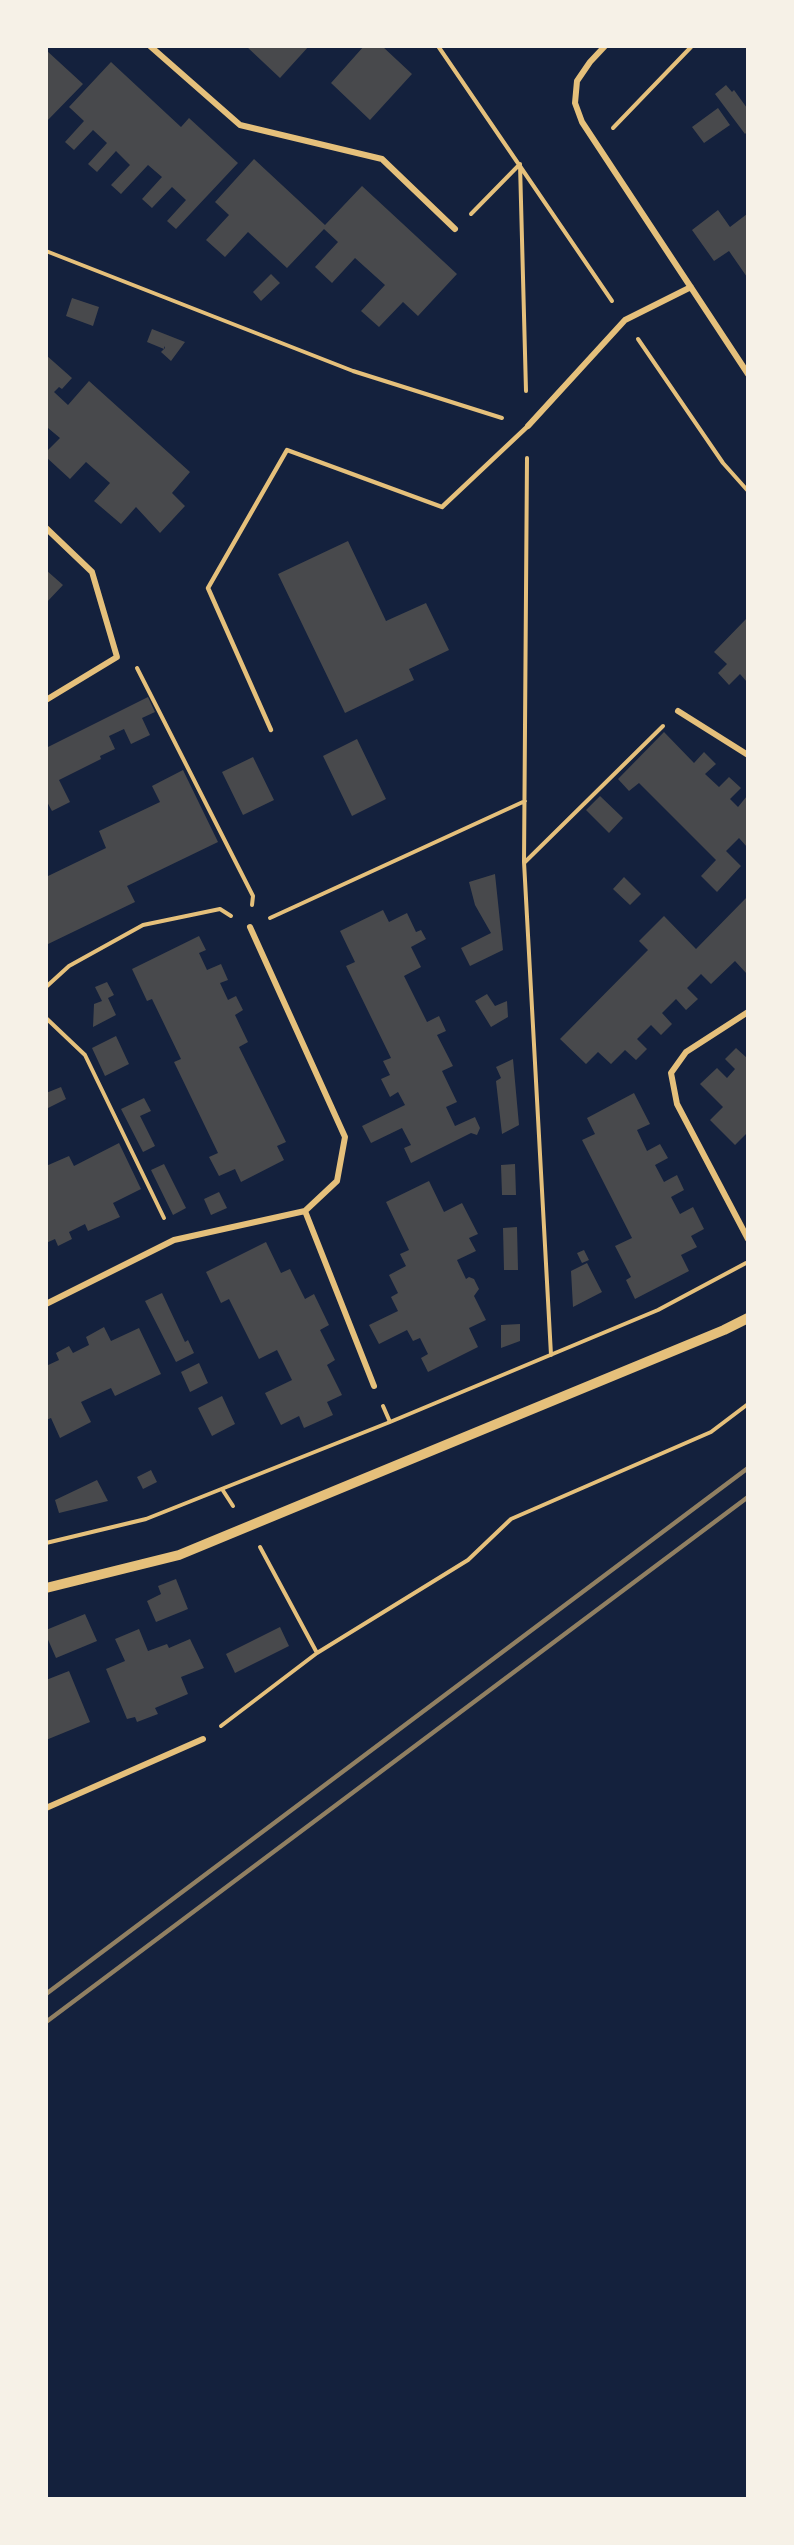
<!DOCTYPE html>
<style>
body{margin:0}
#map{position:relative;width:794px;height:2545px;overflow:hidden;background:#14213d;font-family:Manrope,sans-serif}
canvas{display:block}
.frame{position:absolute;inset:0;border:48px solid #f6f1e7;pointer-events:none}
</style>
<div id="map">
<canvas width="794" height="2545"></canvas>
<div class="frame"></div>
</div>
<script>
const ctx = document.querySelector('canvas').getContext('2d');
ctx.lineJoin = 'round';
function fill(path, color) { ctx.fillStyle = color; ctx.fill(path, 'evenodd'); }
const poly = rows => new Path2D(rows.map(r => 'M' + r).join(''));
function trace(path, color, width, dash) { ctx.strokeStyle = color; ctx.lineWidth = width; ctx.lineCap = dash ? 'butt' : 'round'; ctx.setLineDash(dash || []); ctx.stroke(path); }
const building = poly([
 [246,46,309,46,280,78],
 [364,46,382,46,412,74,370,120,331,83],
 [46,50,83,84,46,122],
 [111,62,181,127,189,118,238,163,176,229,167,221,186,200,172,187,152,208,142,199,162,177,148,165,121,194,111,185,130,165,116,151,97,172,88,164,107,143,93,130,74,150,65,142,84,121,69,107],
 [726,85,732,92,734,90,747,108,747,132,745,134,715,94],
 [718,108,730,125,704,143,692,127],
 [254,159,325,225,362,186,457,274,418,316,403,302,379,327,361,311,385,285,355,258,332,283,315,267,338,242,324,229,287,268,248,232,225,257,206,240,229,215,215,202],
 [718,210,730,227,747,214,747,277,729,251,714,261,692,230],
 [271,274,280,283,261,301,253,292],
 [72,298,99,307,93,326,66,316],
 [152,329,185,342,171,361,161,352,165,348,164,346,164,349,147,342],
 [46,355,72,378,62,389,59,387,54,392,68,405,89,381,190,472,172,493,185,506,160,533,136,507,121,524,94,501,110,483,86,462,70,479,46,457,46,452,60,438,48,428,46,430],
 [348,541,386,621,426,603,449,650,409,669,414,680,345,713,278,574],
 [46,570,63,585,46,603],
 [747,618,747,682,740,674,729,685,718,673,727,664,714,652],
 [148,697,155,712,142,718,150,735,131,744,124,729,109,736,115,749,100,756,101,759,59,780,70,802,52,811,46,800,46,748],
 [664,732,694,763,704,752,716,764,705,774,719,787,729,777,741,788,730,799,738,807,747,796,747,847,739,838,726,851,741,866,717,892,701,876,716,860,639,783,629,791,618,779],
 [357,739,386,799,352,816,323,756],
 [253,757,274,800,243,815,222,772],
 [183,770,218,842,127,886,135,902,46,945,46,877,106,848,99,831,160,802,152,786],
 [600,796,623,818,609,833,586,810],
 [495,874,503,950,470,966,461,948,491,933,475,905,469,882],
 [624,877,641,894,630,905,613,889],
 [747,897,747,974,735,961,711,984,701,974,687,988,698,999,686,1010,676,999,662,1013,672,1024,661,1035,651,1025,637,1039,647,1049,636,1060,625,1050,611,1064,598,1052,586,1064,560,1039,648,950,639,941,664,916,696,949],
 [383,910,389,922,407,913,416,932,421,930,426,939,411,947,421,967,404,976,427,1022,439,1016,446,1031,437,1035,453,1066,442,1071,457,1102,446,1107,455,1126,475,1117,480,1128,477,1135,471,1133,411,1163,404,1148,411,1145,402,1128,371,1143,362,1126,405,1105,398,1092,390,1097,381,1079,390,1075,383,1061,391,1058,346,966,355,962,340,931],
 [199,936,206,950,199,953,207,970,221,964,228,980,220,983,228,1000,236,996,243,1010,235,1015,248,1042,239,1047,286,1142,277,1146,284,1160,241,1182,235,1169,219,1176,209,1157,218,1153,174,1062,181,1059,152,999,147,1001,132,969],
 [107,982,114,995,108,998,116,1015,93,1027,94,1004,102,1001,95,987],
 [487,994,495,1006,507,1001,508,1017,491,1027,475,1001],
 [116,1036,129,1064,105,1076,92,1048],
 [736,1048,747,1058,747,1133,735,1145,710,1120,723,1107,700,1084,717,1068,727,1078,735,1069,725,1059],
 [513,1059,519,1125,502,1134,496,1081,501,1078,496,1067],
 [61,1087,66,1099,46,1109,46,1093],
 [634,1093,650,1124,637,1130,647,1151,660,1144,668,1158,655,1165,664,1182,677,1175,684,1190,671,1197,680,1214,693,1207,704,1229,691,1236,697,1247,681,1255,689,1271,635,1299,626,1280,631,1277,615,1246,632,1238,582,1140,595,1134,587,1118],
 [144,1098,151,1111,140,1116,155,1146,143,1152,121,1109],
 [119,1143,141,1189,113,1203,120,1217,88,1231,85,1224,69,1232,72,1239,58,1246,55,1239,46,1243,46,1166,69,1156,74,1166],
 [164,1164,186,1208,173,1215,151,1170],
 [515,1164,516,1195,502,1195,501,1165],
 [429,1181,444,1212,462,1203,478,1234,469,1238,476,1251,457,1260,466,1279,469,1277,474,1279,479,1289,474,1296,486,1320,469,1328,478,1347,428,1372,421,1358,428,1354,420,1338,413,1341,407,1330,379,1344,369,1325,398,1311,391,1297,398,1293,389,1275,406,1266,400,1254,409,1250,386,1202],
 [219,1192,227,1208,211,1215,204,1199],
 [517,1227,518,1270,504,1270,503,1228],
 [266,1242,281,1273,290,1269,305,1299,314,1294,329,1325,320,1330,335,1360,327,1365,342,1395,327,1402,333,1415,304,1428,299,1416,281,1425,265,1393,292,1380,277,1350,259,1359,229,1299,221,1303,206,1272],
 [584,1250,589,1260,582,1263,577,1253],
 [587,1263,602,1292,573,1307,571,1271],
 [162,1293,185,1342,188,1340,194,1353,176,1362,145,1301],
 [520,1324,520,1341,501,1348,501,1325],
 [104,1327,111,1341,139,1328,161,1374,115,1396,111,1388,81,1402,91,1422,60,1438,51,1418,46,1420,46,1366,59,1360,56,1353,69,1346,73,1353,89,1345,86,1337],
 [199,1363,208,1383,190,1392,181,1372],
 [222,1396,235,1424,212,1436,198,1408],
 [151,1470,157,1482,143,1489,137,1477],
 [97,1480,108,1501,59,1513,55,1500],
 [176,1579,188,1609,156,1622,147,1601,161,1594,158,1586],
 [85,1614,97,1641,56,1658,46,1635,46,1630],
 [280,1627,289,1646,235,1673,226,1654],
 [139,1629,148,1651,167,1644,169,1648,190,1639,204,1668,181,1677,188,1694,155,1708,158,1714,137,1722,135,1717,127,1719,106,1669,125,1661,115,1639],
 [69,1671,90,1722,46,1740,46,1680]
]);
const path = poly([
 [438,46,612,301],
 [613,128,692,46],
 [520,164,526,391],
 [471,214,520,164],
 [46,251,353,371,502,418],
 [638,339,723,463,748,491],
 [527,458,524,862,551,1355],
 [137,668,253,896,252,905],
 [525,862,663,726],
 [270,918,525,801],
 [46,987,69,966,143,925,220,909,231,916],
 [46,1018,85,1055,164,1218],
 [383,1406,390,1422],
 [222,1489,233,1506],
 [46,1543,146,1519,390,1422,658,1310,746,1263],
 [317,1653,468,1560,511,1519,711,1432,748,1404],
 [221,1726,317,1653,260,1547]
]);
const service = poly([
 [271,730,208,588,287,450,442,507,528,426]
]);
const minor = poly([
 [150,46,240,125,382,159,455,229],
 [605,46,590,62,577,81,575,103,582,122,748,374],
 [528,426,625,320,691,287],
 [46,528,92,572,117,657,46,700],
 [678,711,748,755],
 [748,1012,686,1052,671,1073,677,1104,748,1239],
 [305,1211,374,1386],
 [46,1304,174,1240,305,1211,337,1181,345,1137,250,927],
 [46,1808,203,1739]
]);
const tertiary = poly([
 [46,1588,179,1555,724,1330,748,1318]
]);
const rail = poly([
 [46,1994,748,1468],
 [46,2022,748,1497]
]);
fill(building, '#48494c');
trace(path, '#e5c07b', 4);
trace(service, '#e5c07b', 4.5);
trace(minor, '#e5c07b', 6);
trace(tertiary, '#e5c07b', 10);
trace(rail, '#918062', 4.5);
</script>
